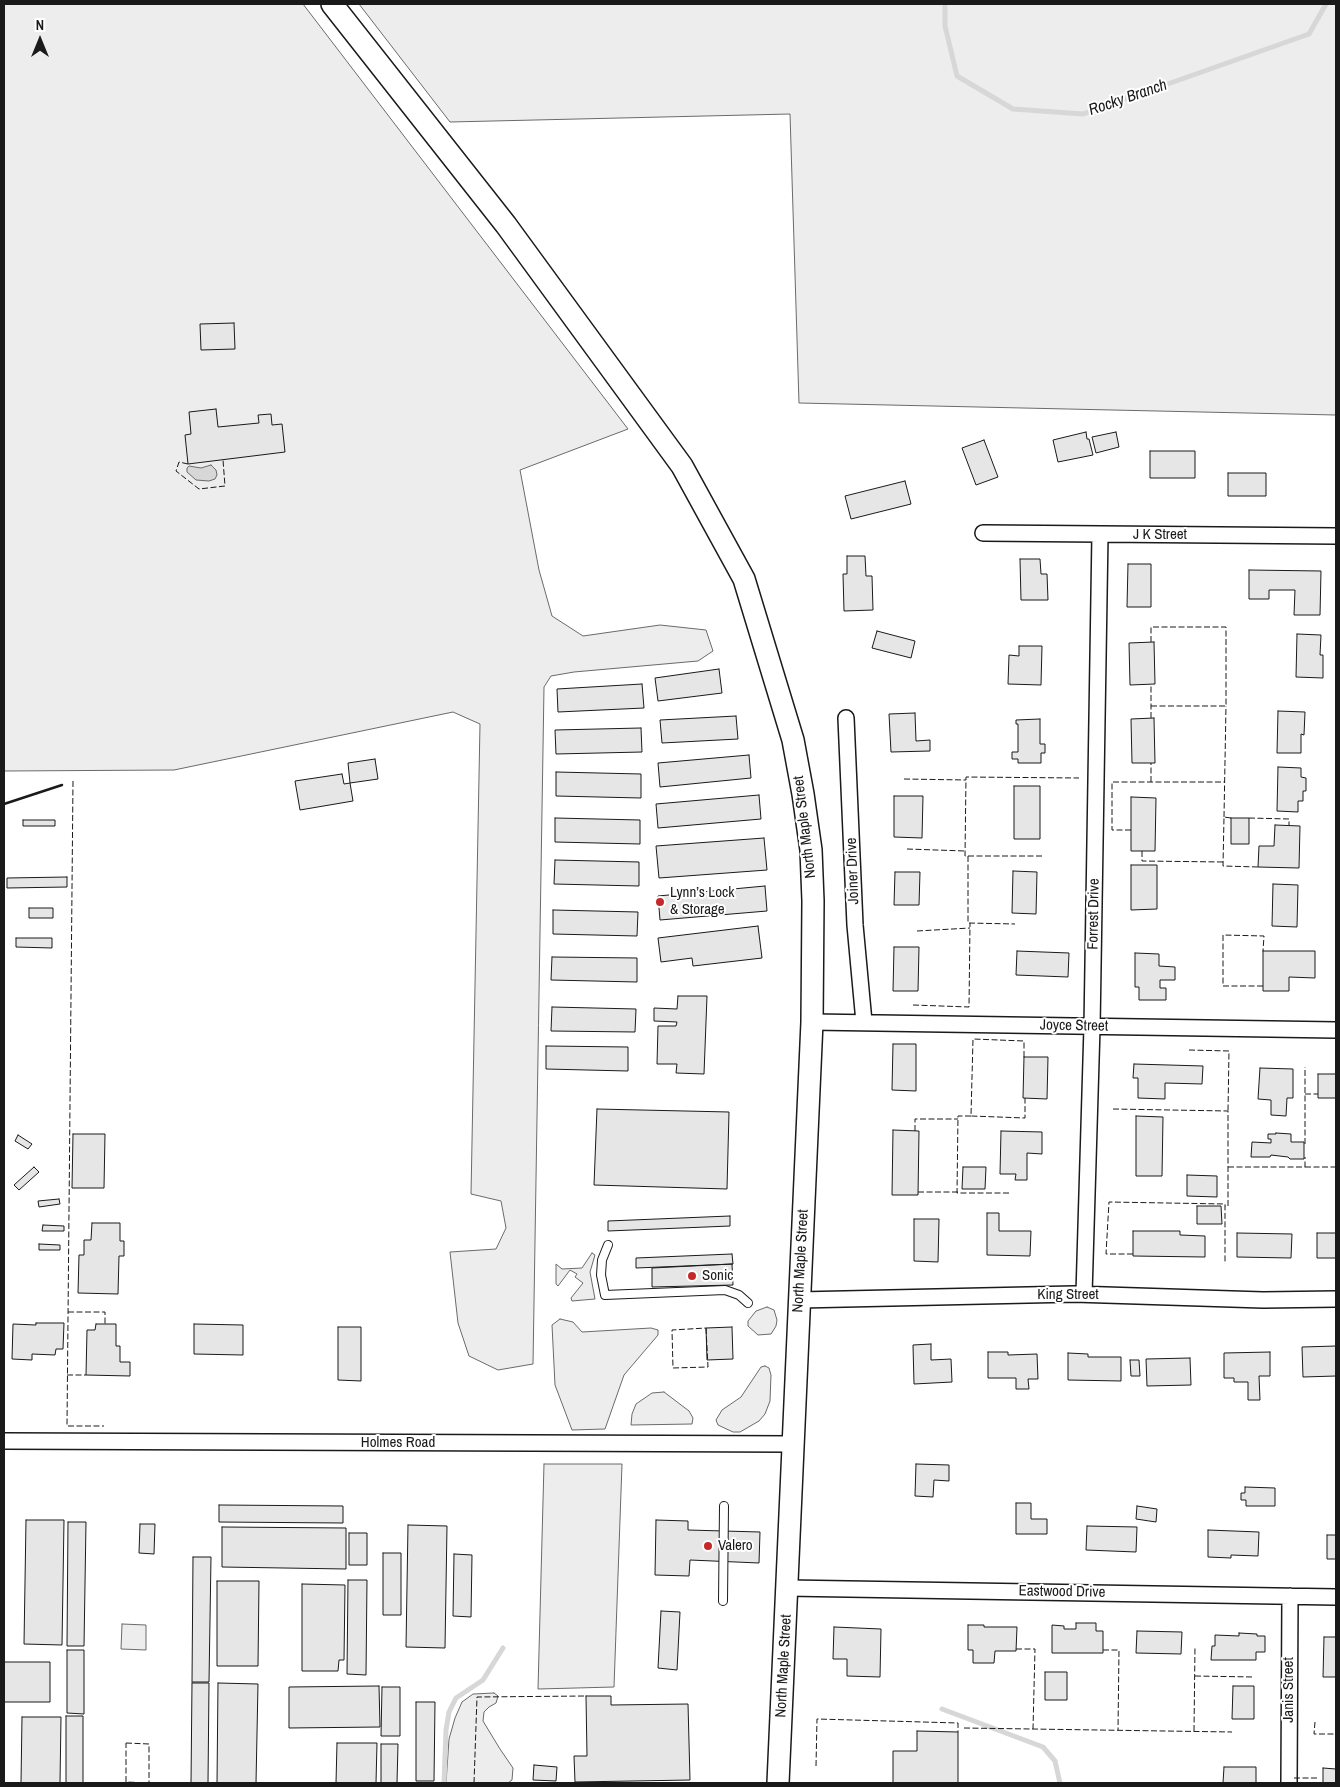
<!DOCTYPE html>
<meta charset="utf-8">
<style>
body{margin:0}
#map{position:relative;width:1340px;height:1787px;overflow:hidden;background:#fff;font-family:"Archivo Narrow",sans-serif}
canvas{display:block}
.frame{position:absolute;inset:0;border:5px solid #1a1a1a;pointer-events:none}
.north{position:absolute;left:15px;top:15px;width:50px;height:50px;-webkit-text-stroke:4px #fff;paint-order:stroke;rotate:0deg;font-size:14px;font-weight:700;line-height:20px;text-align:center;color:#1a1a1a}
.north::after{content:'';display:block;margin:auto;width:18px;height:22px;background:#1a1a1a;clip-path:polygon(50% 0,100% 100%,50% 72%,0 100%)}
</style>
<div id="map">
<canvas width="1340" height="1787"></canvas>
<div class="frame"></div>
<div class="north">N</div>
</div>
<script>
const ctx = document.querySelector('canvas').getContext('2d');
ctx.lineJoin = 'round';
function fill(path, color) { ctx.fillStyle = color; ctx.fill(path, 'evenodd'); }
const poly = rows => new Path2D(rows.map(r => 'M' + r).join(''));
function trace(path, color, width, dash) { ctx.strokeStyle = color; ctx.lineWidth = width; ctx.lineCap = dash ? 'butt' : 'round'; ctx.setLineDash(dash || []); ctx.stroke(path); }
function label(font, color, halo, rows, align = 'center') {
  ctx.font = font + ' "Archivo Narrow",sans-serif'; ctx.lineWidth = 4; ctx.setLineDash([]); ctx.textBaseline = 'middle'; ctx.strokeStyle = halo; ctx.fillStyle = color; for (const [text, x, y, turn = 0] of rows) {
    ctx.save(); ctx.translate(x, y); ctx.rotate((+turn || 0) * Math.PI / 180); ctx.textAlign = isNaN(turn) ? turn : align; if (halo) ctx.strokeText(text, 0, 0); ctx.fillText(text, 0, 0); ctx.restore();
  }
}
const green = poly([
 [4,4,303,4,628,429,520,470,539,570,552,616,583,636,660,625,706,630,713,651,698,661,574,672,551,676,544,687,533,1364,498,1370,469,1356,458,1323,450,1252,496,1249,506,1228,501,1201,471,1194,480,724,453,712,174,770,4,771,4,4],
 [359,4,1336,4,1336,415,799,403,790,114,450,122,359,4],
 [592,1253,595,1255,590,1272,595,1299,572,1301,571,1298,583,1283,575,1277,577,1274,570,1270,558,1286,556,1284,556,1264,562,1269,582,1268,592,1253],
 [767,1307,774,1310,777,1320,776,1326,771,1334,758,1335,748,1326,748,1321,756,1311,767,1307],
 [560,1319,573,1322,582,1332,651,1328,658,1330,658,1335,624,1375,605,1429,572,1430,555,1385,552,1325,560,1319],
 [765,1366,769,1368,771,1375,770,1401,765,1414,759,1421,740,1432,733,1432,718,1425,716,1420,722,1410,741,1397,761,1367,765,1366],
 [664,1392,689,1411,693,1418,692,1424,631,1425,632,1414,636,1404,652,1393,664,1392],
 [544,1464,622,1464,614,1687,538,1689,544,1464],
 [122,1624,146,1625,146,1650,121,1649,122,1624],
 [494,1693,498,1696,496,1703,489,1707,484,1712,483,1721,500,1749,513,1768,512,1780,508,1783,446,1783,449,1739,455,1718,462,1702,473,1694,494,1693]
]);
const water = poly([
 [211,465,216,470,217,475,215,479,209,481,196,480,187,472,187,468,189,466,201,468,211,465]
]);
const stream = poly([
 [945,4,945,26,957,76,1013,109,1083,114,1309,34,1326,4],
 [942,1709,1043,1747,1055,1761,1060,1783],
 [444,1783,446,1730,449,1712,456,1698,483,1680,503,1648]
]);
const building = poly([
 [234,323,235,349,201,350,200,324,234,323],
 [216,409,218,427,259,423,258,415,271,414,272,425,282,424,285,452,188,464,185,435,191,434,189,412,216,409],
 [1086,432,1087,439,1089,439,1093,455,1058,462,1053,440,1086,432],
 [1116,432,1119,447,1096,453,1092,437,1116,432],
 [984,440,998,477,976,485,962,448,984,440],
 [1150,451,1195,451,1195,478,1150,478,1150,451],
 [1228,473,1266,473,1266,496,1228,496,1228,473],
 [905,481,911,504,851,519,845,496,905,481],
 [847,556,865,556,866,576,872,576,873,610,844,611,843,574,847,574,847,556],
 [1020,559,1040,559,1041,574,1047,574,1048,600,1021,600,1020,559],
 [1128,564,1151,564,1151,607,1127,607,1128,564],
 [1249,570,1321,571,1320,615,1294,615,1295,590,1269,590,1269,599,1249,599,1249,570],
 [877,631,915,641,911,658,872,648,877,631],
 [1297,634,1321,635,1320,655,1323,655,1323,678,1296,677,1297,634],
 [1154,642,1155,684,1130,685,1129,643,1154,642],
 [1019,646,1042,646,1041,685,1008,684,1009,655,1019,656,1019,646],
 [719,669,722,693,658,701,655,678,719,669],
 [642,684,644,708,558,712,557,689,642,684],
 [1278,711,1305,712,1304,735,1301,734,1301,753,1277,753,1278,711],
 [915,713,916,741,930,740,930,751,891,752,889,714,915,713],
 [736,716,738,739,662,743,660,720,736,716],
 [1154,718,1155,763,1132,763,1131,719,1154,718],
 [1040,719,1040,744,1045,744,1045,753,1041,753,1041,763,1018,763,1018,759,1012,759,1012,752,1018,752,1018,724,1016,724,1016,720,1040,719],
 [641,728,642,752,556,754,555,730,641,728],
 [749,755,751,778,660,787,658,763,749,755],
 [375,759,378,779,350,783,348,763,375,759],
 [1278,767,1301,768,1301,777,1306,778,1306,791,1303,791,1303,801,1298,801,1298,812,1277,811,1278,767],
 [556,772,641,774,641,798,556,796,556,772],
 [342,774,344,784,350,783,353,801,300,810,295,781,342,774],
 [1014,786,1040,786,1040,839,1014,839,1014,786],
 [759,795,761,819,658,828,656,804,759,795],
 [894,796,923,796,922,838,894,837,894,796],
 [1131,797,1156,798,1155,851,1131,851,1131,797],
 [555,818,640,820,640,844,555,842,555,818],
 [1231,818,1249,818,1249,844,1231,844,1231,818],
 [23,820,55,820,55,826,23,826,23,820],
 [1275,825,1300,826,1299,868,1258,867,1259,846,1274,846,1275,825],
 [764,838,767,870,659,878,656,846,764,838],
 [555,860,639,862,639,886,554,884,555,860],
 [1131,865,1157,865,1157,909,1131,910,1131,865],
 [1013,871,1037,872,1036,914,1012,913,1013,871],
 [895,872,920,872,919,905,894,905,895,872],
 [67,877,67,887,7,888,7,878,67,877],
 [1273,884,1298,885,1297,927,1272,926,1273,884],
 [765,886,767,911,660,920,658,896,765,886],
 [29,908,53,908,53,918,29,918,29,908],
 [553,910,638,912,637,936,553,934,553,910],
 [758,926,762,958,693,966,692,958,661,962,658,938,758,926],
 [16,938,52,938,52,948,16,947,16,938],
 [894,947,919,947,918,991,893,991,894,947],
 [1017,951,1069,953,1068,977,1016,975,1017,951],
 [1263,951,1315,951,1315,978,1289,977,1289,991,1263,991,1263,951],
 [1135,953,1159,954,1159,966,1175,967,1175,980,1160,980,1160,988,1166,988,1166,1000,1139,1000,1139,987,1135,987,1135,953],
 [552,957,637,958,637,982,551,980,552,957],
 [678,996,707,996,704,1074,676,1073,677,1064,657,1064,658,1026,676,1026,677,1022,654,1021,654,1008,677,1009,678,996],
 [552,1007,636,1009,635,1032,551,1031,552,1007],
 [893,1044,916,1044,916,1091,892,1090,893,1044],
 [546,1046,628,1047,628,1071,546,1069,546,1046],
 [1024,1057,1048,1057,1047,1099,1023,1098,1024,1057],
 [1134,1064,1203,1066,1202,1084,1165,1083,1165,1099,1138,1098,1138,1078,1133,1078,1134,1064],
 [1260,1068,1293,1069,1293,1098,1287,1098,1286,1116,1271,1115,1271,1100,1258,1099,1260,1068],
 [1318,1074,1336,1074,1336,1098,1318,1098,1318,1074],
 [597,1109,729,1112,727,1189,594,1185,597,1109],
 [1136,1116,1163,1117,1162,1176,1136,1176,1136,1116],
 [893,1130,919,1131,918,1195,892,1195,893,1130],
 [1001,1131,1042,1132,1042,1154,1027,1153,1027,1180,1015,1180,1016,1174,1000,1174,1001,1131],
 [1276,1133,1291,1134,1291,1142,1304,1142,1304,1159,1290,1159,1288,1157,1271,1155,1270,1157,1251,1157,1252,1142,1271,1143,1271,1139,1268,1139,1268,1134,1276,1134,1276,1133],
 [73,1134,105,1134,104,1188,72,1188,73,1134],
 [18,1135,32,1144,28,1149,15,1141,18,1135],
 [34,1167,39,1172,19,1190,14,1185,34,1167],
 [963,1167,986,1167,985,1189,962,1189,963,1167],
 [1187,1175,1217,1176,1217,1197,1187,1196,1187,1175],
 [59,1199,60,1204,39,1207,38,1201,59,1199],
 [1197,1206,1221,1206,1222,1224,1197,1224,1197,1206],
 [987,1213,999,1213,999,1231,1031,1231,1030,1256,987,1255,987,1213],
 [730,1216,730,1226,608,1231,608,1221,730,1216],
 [914,1219,939,1219,938,1262,914,1261,914,1219],
 [92,1223,120,1223,120,1241,124,1241,124,1256,119,1256,118,1294,78,1293,79,1255,84,1255,84,1240,91,1240,92,1223],
 [43,1225,64,1226,64,1231,42,1231,43,1225],
 [1133,1231,1180,1231,1180,1235,1205,1236,1205,1257,1133,1256,1133,1231],
 [1237,1233,1292,1234,1291,1258,1237,1257,1237,1233],
 [1317,1233,1336,1233,1336,1258,1317,1258,1317,1233],
 [39,1244,60,1245,60,1250,39,1250,39,1244],
 [732,1254,733,1264,636,1268,636,1258,732,1254],
 [732,1264,733,1285,652,1287,652,1268,732,1264],
 [36,1323,64,1323,63,1349,56,1349,55,1355,32,1354,32,1360,12,1359,13,1324,36,1325,36,1323],
 [96,1324,116,1324,116,1346,120,1346,120,1362,130,1362,130,1376,86,1375,87,1330,95,1330,96,1324],
 [194,1324,243,1325,243,1355,194,1354,194,1324],
 [338,1327,361,1327,361,1381,338,1380,338,1327],
 [732,1327,733,1359,707,1360,706,1328,732,1327],
 [931,1344,931,1360,951,1359,952,1382,914,1384,913,1345,931,1344],
 [1336,1346,1336,1376,1303,1377,1302,1347,1336,1346],
 [988,1352,1008,1352,1008,1355,1037,1354,1038,1379,1028,1379,1029,1389,1016,1389,1016,1378,988,1378,988,1352],
 [1270,1352,1270,1376,1259,1376,1260,1400,1248,1400,1248,1382,1234,1382,1234,1378,1224,1378,1224,1353,1270,1352],
 [1068,1353,1088,1354,1088,1357,1121,1357,1121,1381,1068,1380,1068,1353],
 [1190,1358,1191,1385,1147,1386,1146,1359,1190,1358],
 [1130,1360,1139,1360,1140,1376,1131,1376,1130,1360],
 [916,1464,949,1465,949,1481,934,1480,933,1497,915,1496,916,1464],
 [1245,1487,1275,1488,1275,1506,1246,1506,1246,1500,1241,1500,1241,1493,1245,1493,1245,1487],
 [1016,1503,1031,1503,1031,1519,1047,1519,1047,1534,1016,1534,1016,1503],
 [219,1505,343,1506,343,1523,219,1522,219,1505],
 [1137,1506,1157,1509,1156,1522,1136,1519,1137,1506],
 [26,1520,64,1520,62,1645,24,1644,26,1520],
 [656,1520,688,1521,688,1530,760,1532,759,1563,690,1560,689,1576,655,1575,656,1520],
 [68,1522,86,1522,84,1646,67,1646,68,1522],
 [140,1524,155,1524,154,1554,139,1553,140,1524],
 [408,1525,447,1526,445,1648,406,1647,408,1525],
 [1087,1526,1137,1527,1136,1552,1086,1550,1087,1526],
 [222,1527,346,1528,346,1569,222,1567,222,1527],
 [1208,1530,1259,1532,1258,1556,1231,1555,1231,1558,1208,1557,1208,1530],
 [349,1533,367,1533,367,1565,349,1565,349,1533],
 [1327,1535,1336,1535,1336,1559,1327,1559,1327,1535],
 [383,1553,401,1553,401,1615,383,1615,383,1553],
 [454,1554,472,1555,471,1617,453,1616,454,1554],
 [193,1557,211,1557,209,1682,192,1682,193,1557],
 [348,1580,367,1580,366,1675,347,1674,348,1580],
 [217,1581,259,1581,258,1666,217,1666,217,1581],
 [302,1584,345,1585,344,1660,339,1660,338,1671,302,1671,302,1584],
 [661,1611,680,1612,677,1670,658,1668,661,1611],
 [1076,1623,1096,1623,1096,1631,1103,1631,1103,1653,1052,1653,1052,1625,1064,1626,1064,1629,1076,1629,1076,1623],
 [968,1625,984,1625,984,1627,1017,1627,1016,1651,995,1651,994,1663,973,1663,973,1650,968,1650,968,1625],
 [834,1627,881,1629,880,1677,847,1676,847,1659,833,1659,834,1627],
 [1137,1631,1182,1632,1181,1654,1136,1653,1137,1631],
 [1239,1633,1257,1634,1257,1636,1265,1636,1265,1652,1256,1652,1256,1660,1211,1660,1212,1646,1215,1646,1215,1635,1239,1636,1239,1633],
 [1324,1637,1336,1637,1336,1677,1323,1677,1324,1637],
 [67,1650,84,1650,84,1714,67,1713,67,1650],
 [4,1662,50,1662,50,1702,4,1702,4,1662],
 [1045,1672,1067,1672,1067,1700,1045,1700,1045,1672],
 [192,1683,209,1683,208,1783,191,1783,192,1683],
 [218,1683,258,1684,256,1783,217,1783,218,1683],
 [379,1686,380,1727,289,1728,289,1687,379,1686],
 [1233,1686,1254,1686,1254,1719,1232,1719,1233,1686],
 [382,1687,400,1687,400,1736,381,1736,382,1687],
 [586,1696,611,1696,611,1705,688,1704,690,1780,575,1782,574,1756,587,1756,586,1696],
 [416,1702,435,1702,434,1781,416,1781,416,1702],
 [66,1716,83,1716,83,1783,66,1783,66,1716],
 [22,1717,61,1717,60,1783,21,1783,22,1717],
 [917,1731,958,1732,958,1783,893,1783,893,1751,917,1751,917,1731],
 [337,1743,377,1743,376,1783,336,1783,337,1743],
 [381,1744,398,1744,397,1783,381,1783,381,1744],
 [534,1765,557,1767,556,1781,533,1780,534,1765],
 [1224,1767,1256,1767,1256,1783,1216,1783,1223,1783,1224,1767],
 [1323,1768,1336,1769,1336,1783,1323,1783,1323,1768]
]);
const lane = poly([
 [608,1245,602,1260,601,1275,605,1295,725,1290,739,1295,748,1303],
 [723,1601,724,1506]
]);
const street = poly([
 [983,533,1336,536],
 [846,718,855,925,864,1022],
 [812,1022,1336,1030],
 [1084,1294,1092,1027,1100,534],
 [799,1300,1074,1294,1263,1300,1336,1299],
 [4,1441,793,1444],
 [787,1588,1336,1597],
 [1289,1783,1290,1596]
]);
const secondary = poly([
 [332,4,506,225,682,466,744,579,793,740,803,794,811,850,813,901,812,1022,778,1783]
]);
const fence = poly([
 [188,464,179,462,176,471,199,489,225,486,223,460],
 [1151,706,1226,706,1226,627,1151,627,1151,642],
 [1151,718,1151,685],
 [904,779,966,780],
 [73,781,67,1426,104,1426],
 [1151,782,1151,763],
 [1224,817,1226,706],
 [1231,818,1224,817,1223,866,1258,867],
 [1249,818,1289,819,1289,825],
 [1131,830,1112,830,1112,782,1225,782],
 [907,849,965,851],
 [1142,851,1142,861,1223,862],
 [968,856,968,923,1015,924],
 [1042,856,965,856,966,777,1079,778],
 [917,931,970,928],
 [1263,986,1223,986,1223,935,1264,936,1263,951],
 [913,1005,969,1007,970,923],
 [1189,1050,1229,1051,1228,1111],
 [1024,1057,1024,1041,973,1039,971,1116,1025,1118,1025,1098],
 [1305,1094,1318,1094],
 [1113,1109,1228,1111,1228,1206,1225,1206],
 [971,1116,958,1116,957,1193,1009,1193],
 [915,1131,915,1119,958,1119],
 [1305,1144,1305,1067],
 [1228,1167,1305,1167,1305,1157],
 [1305,1167,1336,1167],
 [918,1192,958,1192],
 [1133,1254,1106,1254,1109,1202,1225,1204,1225,1264],
 [68,1312,105,1312,105,1324],
 [706,1328,708,1367,673,1368,672,1330,706,1328],
 [67,1375,86,1375],
 [1016,1649,1035,1649,1033,1729],
 [1103,1650,1119,1650,1118,1730],
 [1195,1676,1254,1677],
 [1315,1722,1314,1734,1336,1734],
 [964,1728,1232,1732],
 [1194,1731,1195,1646],
 [126,1743,149,1744,149,1783,126,1782,126,1743],
 [816,1766,817,1719,958,1723,958,1732],
 [1294,1778,1319,1778],
 [474,1783,477,1697,586,1696]
]);
const wall = poly([
 [4,804,62,785]
]);
const markers = [
 [660,902,5,"#c62828"],
 [692,1276,5,"#c62828"],
 [708,1546,5,"#c62828"]
];
const streetNames = [
 ["J K Street",1160,535],
 ["North Maple Street",805,827,-97],
 ["Joiner Drive",853,871,-92],
 ["Forrest Drive",1094,914,-89],
 ["Joyce Street",1074,1026,1],
 ["North Maple Street",801,1261,-87],
 ["King Street",1068,1295],
 ["Holmes Road",398,1443],
 ["Eastwood Drive",1062,1592,1],
 ["North Maple Street",784,1666,-87],
 ["Janis Street",1289,1690,-90]
];
const poiNames = [
 ["Lynn’s Lock",670,893],
 ["& Storage",670,910],
 ["Sonic",702,1276],
 ["Valero",718,1546]
];
const waterNames = [
 ["Rocky Branch",1128,98,-19]
];
fill(green, '#ededed');
trace(green, '#6a6a6a', 1);
fill(water, '#d7d7d7');
trace(water, '#6a6a6a', 1);
trace(stream, '#d7d7d7', 5);
fill(building, '#e6e6e6');
trace(building, '#1a1a1a', 1);
trace(lane, '#1a1a1a', 10);
trace(street, '#1a1a1a', 18);
trace(secondary, '#1a1a1a', 24);
trace(lane, '#fff', 8);
trace(street, '#fff', 15);
trace(secondary, '#fff', 21);
trace(fence, '#1a1a1a', 1, [6, 2.5]);
trace(wall, '#1a1a1a', 2.5);
for (const [x, y, r, color] of markers) { const dot = new Path2D(); dot.arc(x, y, r, 0, 2 * Math.PI); ctx.fillStyle = color; ctx.fill(dot); trace(dot, '#fff', 2); }
label('15px', '#1a1a1a', '#fff', streetNames);
label('15px', '#1a1a1a', '#fff', poiNames, 'left');
label('italic 16px', '#1a1a1a', '#fff', waterNames);
</script>
